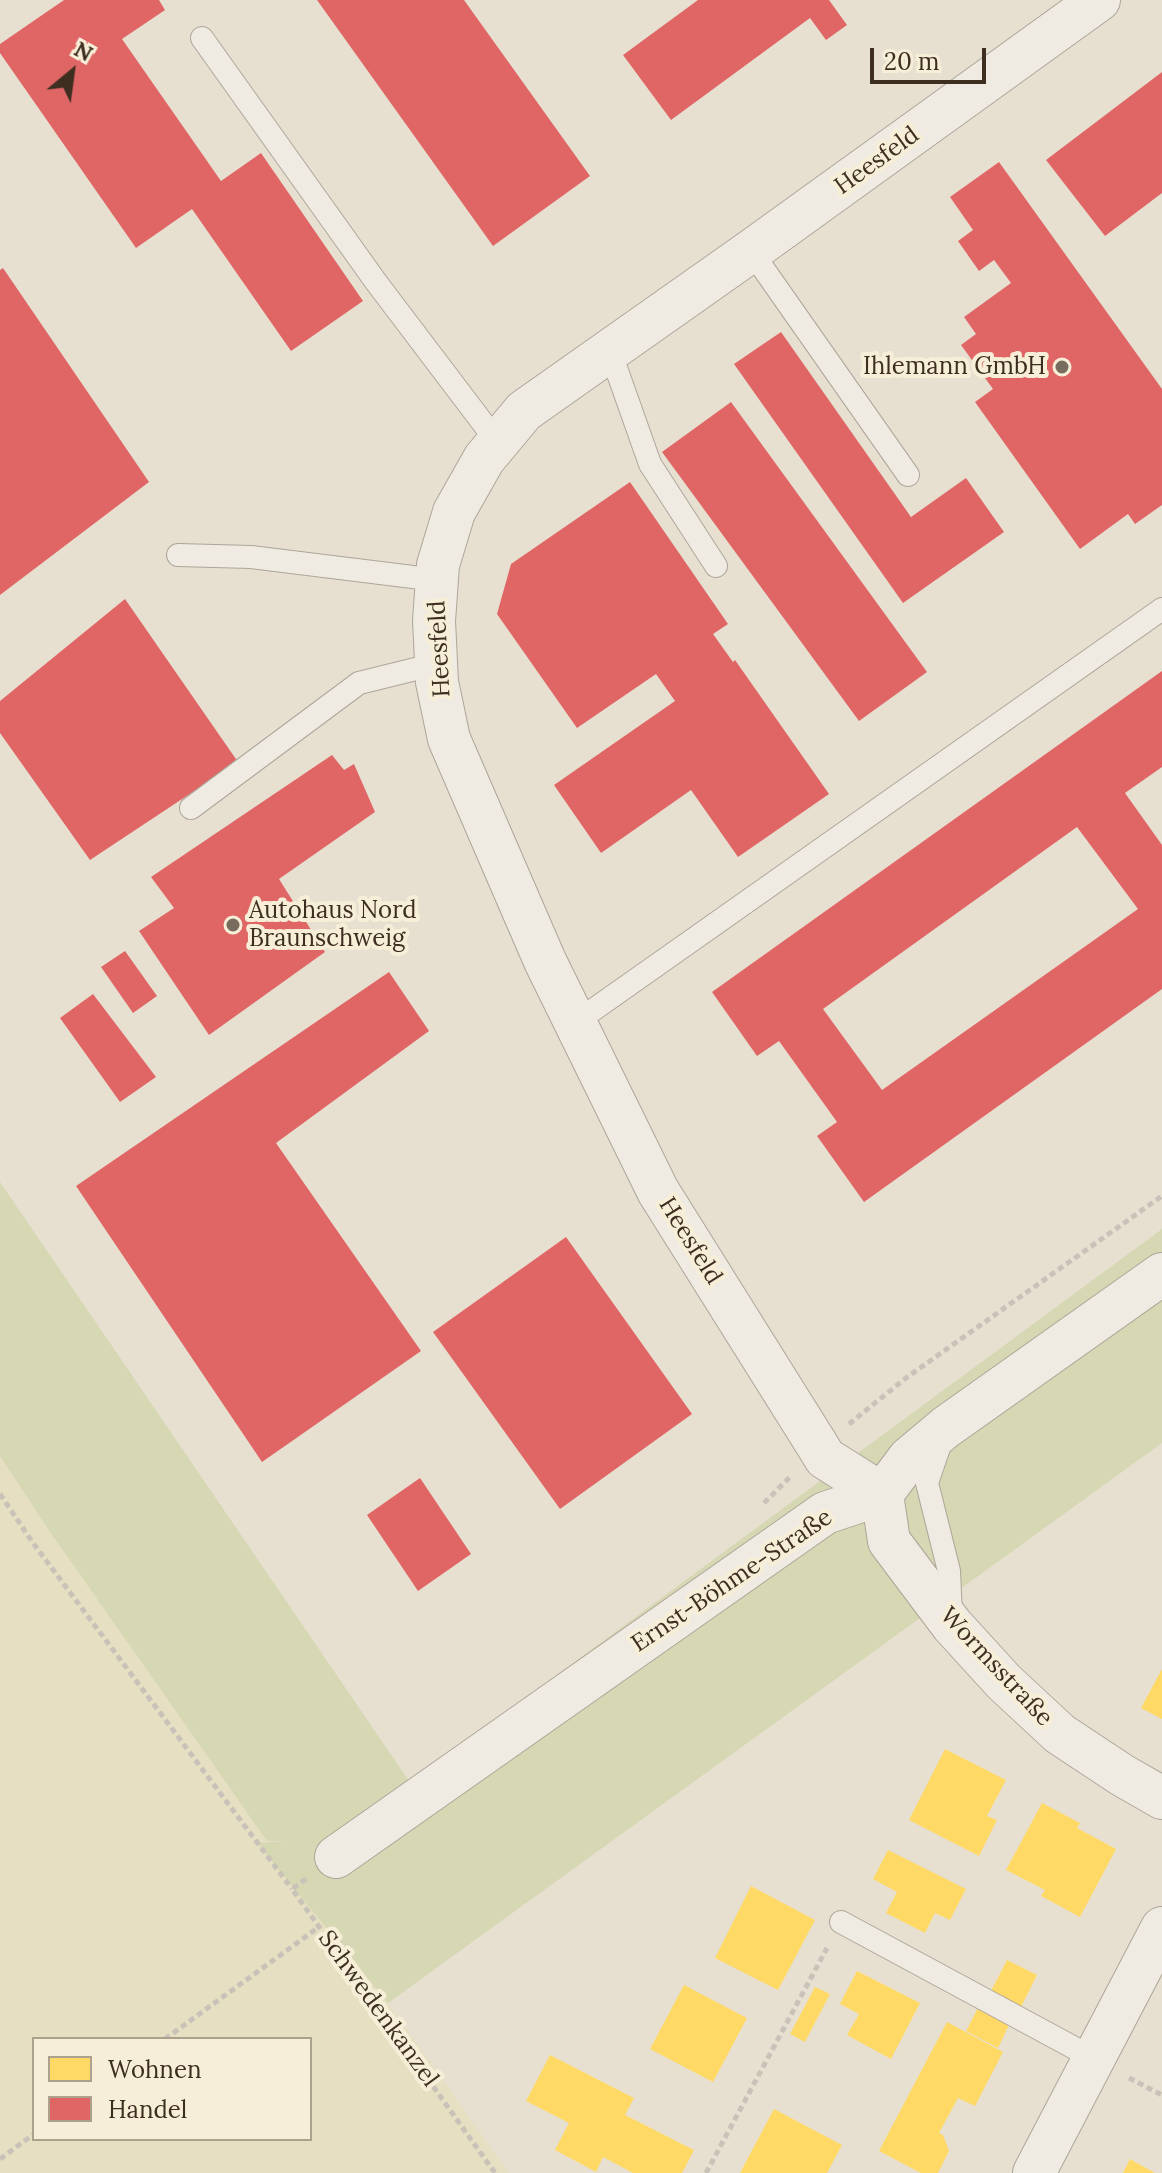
<!DOCTYPE html>
<meta charset="utf-8">
<style>
body{margin:0}
#map{position:relative;width:1162px;height:2173px;overflow:hidden;background:#e7e0d1;font-family:Lora,serif}
canvas{display:block}
.legend{position:absolute;left:32px;top:2037px;width:280px;height:104px;box-sizing:border-box;background:#f7eed8;border:2px solid #ada18e;margin:0;padding:10px 14px;list-style:none;font-size:24px;color:#3d2e20}
.legend li{display:flex;align-items:center;gap:16px;height:40px}
.legend b{width:40px;border:2px solid #ada18e}
.north{position:absolute;left:32px;top:32px;width:80px;height:80px;-webkit-text-stroke:6px #f7eed8;paint-order:stroke;rotate:29deg;font-size:22px;font-weight:700;line-height:32px;text-align:center;color:#3d2e20}
.north::after{content:'';display:block;margin:auto;width:28px;height:36px;background:#3d2e20;clip-path:polygon(50% 0,100% 100%,50% 72%,0 100%)}
.scale{position:absolute;left:870px;top:48px;width:116px;height:36px;box-sizing:border-box;border:4px solid #3d2e20;border-top:0;padding-left:10px;font-size:24px;line-height:28px;white-space:nowrap;color:#3d2e20;-webkit-text-stroke:6px #f7eed8;paint-order:stroke}
</style>
<div id="map">
<canvas width="1162" height="2173"></canvas>
<ul class="legend">
<li><b style="height:22px;background:#ffd966"></b>Wohnen</li>
<li><b style="height:22px;background:#e06666"></b>Handel</li>
</ul>
<div class="north">N</div>
<div class="scale">20 m</div>
</div>
<script>
const ctx = document.querySelector('canvas').getContext('2d');
ctx.lineJoin = 'round';
function fill(path, color) { ctx.fillStyle = color; ctx.fill(path, 'evenodd'); }
const poly = rows => new Path2D(rows.map(r => 'M' + r).join(''));
function trace(path, color, width, dash) { ctx.strokeStyle = color; ctx.lineWidth = width; ctx.lineCap = dash ? 'butt' : 'round'; ctx.setLineDash(dash || []); ctx.stroke(path); }
function label(font, color, halo, rows, align = 'center') {
  ctx.font = font + ' Lora,serif'; ctx.lineWidth = 8; ctx.setLineDash([]); ctx.textBaseline = 'middle'; ctx.strokeStyle = halo; ctx.fillStyle = color; for (const [text, x, y, turn = 0] of rows) {
    ctx.save(); ctx.translate(x, y); ctx.rotate((+turn || 0) * Math.PI / 180); ctx.textAlign = isNaN(turn) ? turn : align; if (halo) ctx.strokeText(text, 0, 0); ctx.fillText(text, 0, 0); ctx.restore();
  }
}
const farmland = poly([
 [0,1456,50,1532,267,1841,388,2003,509,2173,0,2173],
 [34,2039,310,2039,310,2139,34,2139]
]);
const green = poly([
 [0,1182,409,1781,371,1812,1162,1229,1162,1443,388,2003,257,1843,284,1841,267,1841,50,1532,0,1456]
]);
const homes = poly([
 [1162,1669,1162,1719,1141,1708],
 [945,1749,1006,1780,987,1816,997,1820,979,1856,909,1820],
 [1042,1803,1080,1823,1077,1828,1116,1849,1080,1917,1041,1896,1045,1890,1006,1870],
 [888,1850,966,1889,950,1920,935,1913,925,1933,886,1913,897,1892,873,1879],
 [751,1886,815,1920,778,1990,715,1958],
 [1007,1960,1037,1975,1021,2007,991,1991],
 [857,1971,920,2003,891,2059,847,2035,859,2014,840,2004],
 [684,1985,747,2018,713,2082,650,2049],
 [815,1987,830,1994,805,2042,790,2034],
 [978,2008,1009,2025,998,2048,966,2031],
 [947,2022,1003,2052,975,2106,958,2098,939,2133,943,2135,949,2151,938,2173,921,2173,879,2151],
 [550,2055,634,2098,625,2115,694,2150,682,2173,633,2173,603,2157,596,2172,555,2150,569,2123,526,2101],
 [774,2109,842,2145,827,2173,740,2173],
 [1130,2159,1155,2173,1123,2173]
]);
const shops = poly([
 [64,0,159,0,165,10,122,39,221,181,261,153,363,301,291,351,192,209,136,248,0,53,0,44],
 [317,0,464,0,590,176,493,246],
 [698,0,829,0,847,25,826,40,810,18,671,120,623,55],
 [1162,72,1162,193,1105,236,1046,160],
 [999,162,1162,389,1162,505,1135,524,1128,514,1080,549,975,402,993,389,961,345,976,334,964,317,1011,283,994,260,979,271,958,241,973,230,950,197],
 [3,268,149,482,0,595,0,270],
 [781,332,911,517,966,478,1004,532,903,603,734,364],
 [731,402,927,672,859,721,662,452],
 [630,482,728,624,713,634,733,662,735,660,829,794,738,857,691,790,601,853,554,785,675,701,656,674,577,728,497,614,511,564],
 [125,599,238,762,90,860,0,733,0,701],
 [1162,671,1162,767,1125,793,1162,845,1162,989,864,1202,817,1136,837,1122,779,1041,757,1056,712,992],
 [1077,827,1138,909,882,1090,823,1009],
 [332,755,344,770,354,764,375,812,279,879,325,952,209,1035,139,931,174,908,151,877],
 [125,951,157,996,133,1013,101,967],
 [389,972,429,1031,276,1143,421,1351,262,1462,76,1186],
 [93,994,156,1077,120,1102,60,1018],
 [566,1237,692,1414,560,1509,433,1332],
 [420,1478,471,1554,418,1591,367,1515]
]);
const path = poly([
 [849,1424,906,1378,1162,1196],
 [0,1494,33,1543,292,1889],
 [764,1503,791,1476],
 [306,1879,292,1889,495,2173],
 [165,2039,319,1927],
 [1129,2078,1162,2095],
 [0,2159,34,2134],
 [706,2173,827,1948]
]);
const lane = poly([
 [202,38,376,282,498,443],
 [751,251,908,475],
 [610,351,650,464,716,566],
 [178,555,251,557,437,580],
 [191,808,359,683,436,664],
 [576,1022,1162,609],
 [942,1439,927,1483,949,1571,951,1615],
 [841,1922,1093,2058]
]);
const street = poly([
 [882,1494,825,1458,819,1448,658,1191,545,961,449,739,437,682,434,621,438,565,454,512,484,459,524,411,751,251,1099,0],
 [882,1494,889,1541,952,1625,1004,1682,1060,1734,1122,1775,1162,1798],
 [336,1857,825,1513,882,1494,909,1458,946,1427,1162,1274],
 [1034,2173,1162,1928]
]);
const markers = [
 [1062,367,8,"#786c5e"],
 [233,925,8,"#786c5e"]
];
const streetNames = [
 ["Heesfeld",877,161,-36],
 ["Heesfeld",440,649,-93],
 ["Heesfeld",690,1241,58],
 ["Ernst-Böhme-Straße",732,1581,-34],
 ["Wormsstraße",996,1667,47],
 ["Schwedenkanzel",378,2009,54]
];
const poiNames = [
 ["Ihlemann GmbH",1046,367],
 ["Autohaus Nord",249,911,"left"],
 ["Braunschweig",249,939,"left"]
];
fill(farmland, '#e6dfc2');
fill(green, '#d6d7b3');
fill(homes, '#ffd966');
fill(shops, '#e06666');
trace(lane, '#ada599', 24);
trace(street, '#ada599', 44);
trace(path, '#c8c2b9', 5, [6, 4]);
trace(lane, '#efebe3', 22);
trace(street, '#efebe3', 42);
for (const [x, y, r, color] of markers) { const dot = new Path2D(); dot.arc(x, y, r, 0, 2 * Math.PI); ctx.fillStyle = color; ctx.fill(dot); trace(dot, '#f7eed8', 3); }
label('24px', '#3d2e20', '#f7eed8', streetNames);
label('24px', '#3d2e20', '#f7eed8', poiNames, 'right');
</script>
